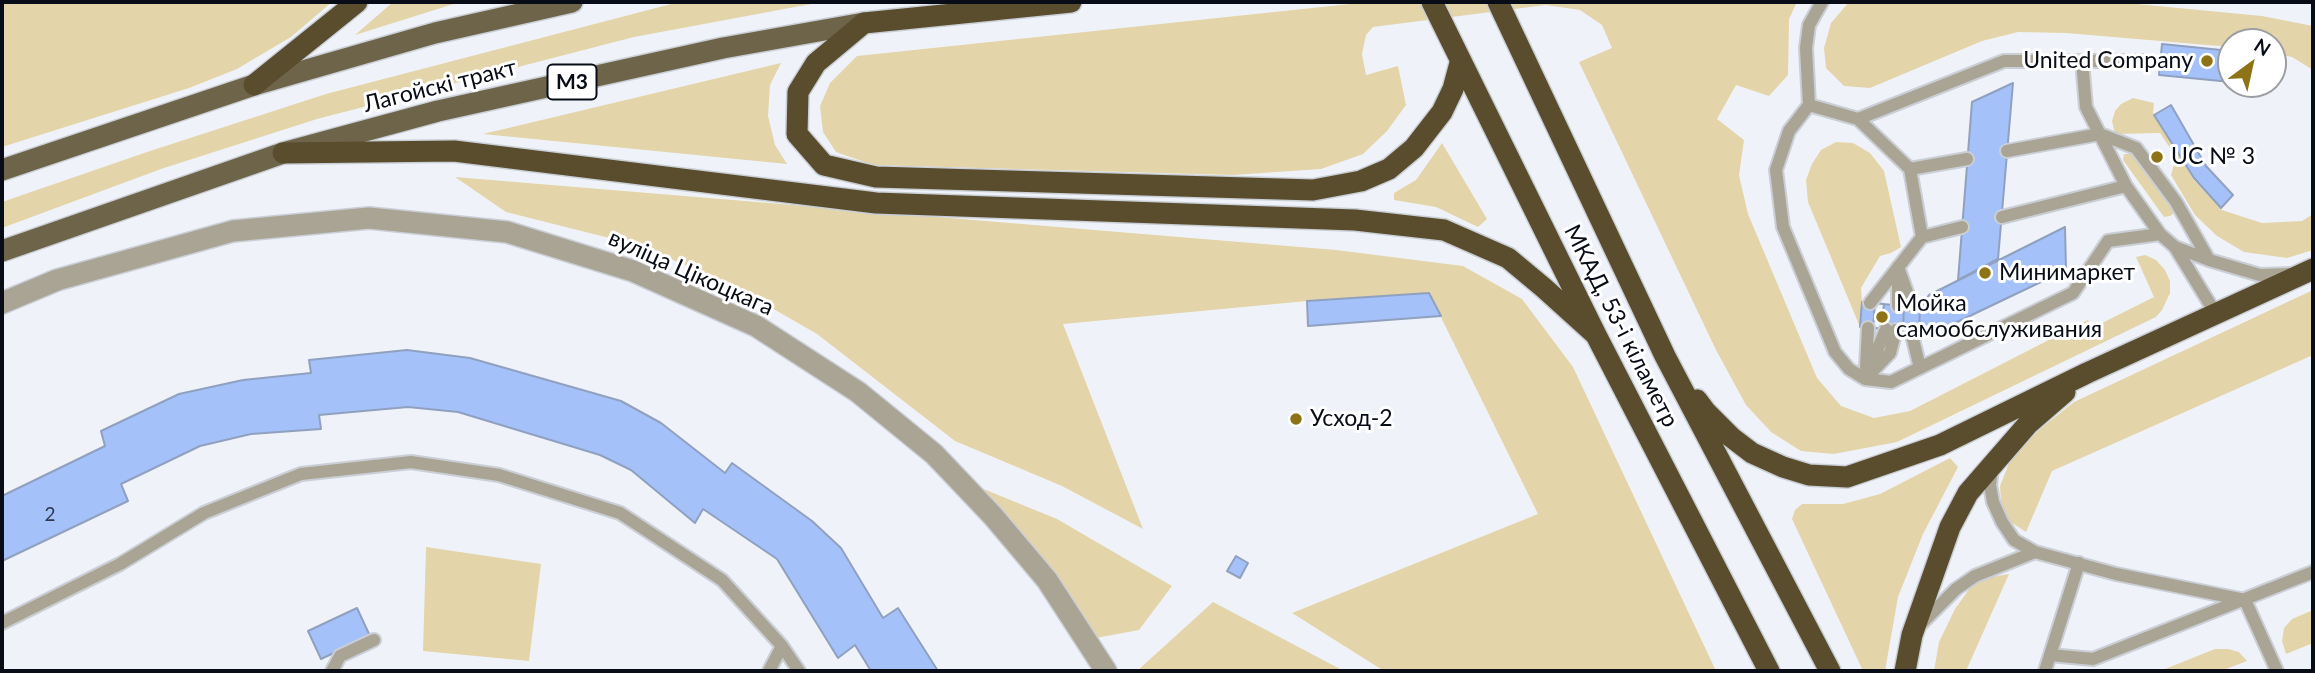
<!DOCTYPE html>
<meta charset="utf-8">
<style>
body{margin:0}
#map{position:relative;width:2315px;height:673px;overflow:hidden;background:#eff3f9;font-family:Lato,sans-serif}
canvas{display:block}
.frame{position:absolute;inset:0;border:4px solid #070c16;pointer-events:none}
.north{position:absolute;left:2217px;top:28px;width:70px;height:70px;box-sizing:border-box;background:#fff;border:2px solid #9c9ea2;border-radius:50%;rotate:33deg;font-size:19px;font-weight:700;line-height:28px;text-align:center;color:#070c16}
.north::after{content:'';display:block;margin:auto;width:24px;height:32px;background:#8e7216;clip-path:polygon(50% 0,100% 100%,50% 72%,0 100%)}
</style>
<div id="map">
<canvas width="2315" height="673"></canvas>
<div class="frame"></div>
<div class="north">N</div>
</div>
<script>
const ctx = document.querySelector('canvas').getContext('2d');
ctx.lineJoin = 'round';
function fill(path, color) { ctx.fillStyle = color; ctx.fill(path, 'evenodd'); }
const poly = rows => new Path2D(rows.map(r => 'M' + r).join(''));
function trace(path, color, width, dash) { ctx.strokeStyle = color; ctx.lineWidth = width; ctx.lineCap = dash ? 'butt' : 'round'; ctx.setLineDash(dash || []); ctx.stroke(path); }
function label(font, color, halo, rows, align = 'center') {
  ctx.font = font + ' Lato,sans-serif'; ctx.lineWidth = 6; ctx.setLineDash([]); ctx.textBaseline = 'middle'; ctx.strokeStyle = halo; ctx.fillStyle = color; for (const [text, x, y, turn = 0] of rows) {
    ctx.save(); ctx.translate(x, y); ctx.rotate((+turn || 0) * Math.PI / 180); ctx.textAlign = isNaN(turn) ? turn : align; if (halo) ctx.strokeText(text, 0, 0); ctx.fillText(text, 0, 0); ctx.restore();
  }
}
const green = poly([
 [2,2,332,2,291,37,237,69,189,88,2,147],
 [393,2,460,2,355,35],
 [679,2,822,2,634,37,317,119,161,169,2,228,2,202,150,151,326,94],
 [1369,2,1797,2,1789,19,1788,75,1769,96,1736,85,1717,119,1744,140,1739,175,1748,214,1817,378,1841,406,1874,418,1910,411,2088,320,2092,328,2154,297,2136,257,2145,255,2156,260,2165,270,2170,281,2170,293,2162,310,2156,317,1897,442,1834,454,1801,451,1771,432,1746,405,1716,350,1579,62,1612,48,1602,25,1580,10,1546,5,1373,27,1366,35,1362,54,1366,75,1398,66,1406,105,1387,131,1363,154,1321,169,1233,175,873,165,836,152,823,132,820,106,830,83,857,56],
 [1849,2,2116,2,2262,16,2313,26,2313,70,2292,57,2273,53,2273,42,2231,42,2231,47,2066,33,2018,32,1982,41,1870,88,1844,86,1826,68,1824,48,1831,23],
 [781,63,770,85,768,116,775,145,787,164,483,134],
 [2133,98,2154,103,2153,113,2194,180,2222,210,2262,223,2302,221,2313,214,2313,250,2287,258,2244,252,2217,236,2195,215,2171,175,2176,157,2160,133,2115,134,2112,121,2115,111,2121,104],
 [1836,142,1853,143,1870,153,1884,171,1901,247,1891,253,1880,256,1861,288,1862,302,1860,327,1808,202,1806,180,1812,164,1821,150],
 [1442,143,1487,219,1478,227,1436,207,1394,200,1394,193,1416,180],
 [2124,154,2131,154,2137,160,2172,208,2173,214,2170,216,2164,217,2123,160],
 [455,177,1336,250,1463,266,1522,299,1573,367,1716,671,1384,671,1292,613,1538,514,1429,293,1307,301,1063,324,1143,529,1062,486,955,441,817,334,725,281,633,244,506,212],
 [2313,290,2313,355,2052,471,2026,532,2009,521,2001,501,2000,486,2011,458,2039,430,2074,402],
 [1950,458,1958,467,1923,534,1898,597,1885,671,1863,671,1792,519,1795,510,1802,504,1843,504,1880,494],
 [981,488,1057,519,1172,586,1139,630,1096,638],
 [426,547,541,564,529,661,423,651],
 [2009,574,1966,671,1934,671,1939,642,1955,609,1970,588,1986,578],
 [1213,602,1344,671,1137,671],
 [2313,610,2313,643,2286,654,2282,641,2284,628,2292,619],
 [2215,649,2228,649,2239,652,2247,661,2221,671,2160,671]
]);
const building = poly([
 [2162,44,2231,51,2231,82,2159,75,2162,44],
 [2013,83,1998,259,1958,280,1972,102,2013,83],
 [2171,105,2206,166,2233,195,2221,208,2194,178,2154,115,2171,105],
 [2065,227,2066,270,1955,323,1919,332,1920,307,1929,295,2065,227],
 [1429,293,1441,316,1308,326,1307,301,1429,293],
 [1862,302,1904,306,1903,330,1860,327,1862,302],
 [1875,303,1884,304,1881,329,1873,328,1875,303],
 [1904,306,1920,307,1919,332,1903,330,1904,306],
 [407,350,470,358,621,401,661,423,725,473,732,463,812,521,841,548,883,618,898,608,938,671,871,671,855,645,838,658,777,559,703,509,695,523,631,470,600,455,458,412,408,407,319,415,321,429,251,434,200,446,121,484,128,501,2,561,2,496,105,446,101,431,179,394,243,380,311,373,309,360,407,350],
 [1236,556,1248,563,1240,578,1227,571,1236,556],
 [357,608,370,636,321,659,308,631,357,608]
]);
const lane = poly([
 [1822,2,1809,25,1806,48,1809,105,1789,131,1776,170,1783,227,1835,352,1849,369,1865,379,1891,382,2073,293,2108,241,2160,234],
 [2082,61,2144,61],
 [1809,105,1858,119,2004,61,2082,61,2086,107,2126,186,2160,234,2175,247,2216,314],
 [1858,119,1910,169,1922,237,1962,227],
 [2007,151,2100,134,2136,148,2176,202,2209,260],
 [1910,169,1967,159],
 [2002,217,2126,186],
 [2175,247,2209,260,2260,275,2292,274],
 [1898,267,1912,306],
 [1898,278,1898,306],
 [1870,303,1922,237],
 [1911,331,1920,368],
 [1866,368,1868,328],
 [1868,372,1886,329],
 [1865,379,1890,353,1896,330],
 [1992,468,1990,485,1993,502,2002,522,2014,540,2035,552,2116,574,2245,600],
 [2245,600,2277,671],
 [2,623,120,564,204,513,301,474,411,462,499,475,620,513,722,580,782,646,799,671],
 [1922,623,1956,589,1975,576,2035,552],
 [2050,655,2093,659,2313,572],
 [332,671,340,656,374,640],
 [769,671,782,646],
 [2045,671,2079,563]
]);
const street = poly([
 [2,303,57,280,233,231,369,218,507,232,633,271,756,326,858,392,934,454,993,516,1047,580,1106,671]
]);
const primary = poly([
 [2,170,254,85,435,33,572,2],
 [2,251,283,153,438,111,723,48,864,23]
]);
const highway = poly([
 [1071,2,864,23,816,63,798,92,797,134,824,165,876,177,1313,190,1361,181,1389,169,1414,148,1442,112,1453,89,1460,63],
 [1432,2,1596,335,1769,671],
 [1498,2,1665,356,1830,671],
 [254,85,357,2],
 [283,153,454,151,876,203,1355,220,1444,230,1508,258,1544,288,1596,335],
 [1697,400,1706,412,1731,437,1752,453,1783,467,1809,475,1847,477,1940,445,2087,373,2313,269],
 [1905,671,1912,635,1950,527,1968,493,2028,424,2065,392]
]);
const markers = [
 [2207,61,7,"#8e7216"],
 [2157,157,7,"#8e7216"],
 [1985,273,7,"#8e7216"],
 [1882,317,7,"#8e7216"],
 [1296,419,7,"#8e7216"]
];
const numberNames = [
 ["2",50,515]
];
const shields = [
 [572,82,49]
];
const shieldNames = [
 ["М3",572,82]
];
const poiNames = [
 ["United Company",2193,61,"right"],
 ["UC № 3",2171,157],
 ["Минимаркет",1999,273],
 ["Мойка",1896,304],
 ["самообслуживания",1896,330],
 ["Усход-2",1310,419]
];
const streetNames = [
 ["Лагойскі тракт",440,86,-14],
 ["вуліца Цікоцкага",691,273,24],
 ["МКАД, 53-і кіламетр",1621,326,63]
];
fill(green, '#e4d4a9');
fill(building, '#a4c1fa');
trace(building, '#90a0bf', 2);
trace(lane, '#caced5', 16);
trace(street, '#caced5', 24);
trace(primary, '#caced5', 24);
trace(highway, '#caced5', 24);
trace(lane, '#aaa495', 12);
trace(street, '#aaa495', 21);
trace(primary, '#6e6449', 21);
trace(highway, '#594d2e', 21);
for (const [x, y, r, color] of markers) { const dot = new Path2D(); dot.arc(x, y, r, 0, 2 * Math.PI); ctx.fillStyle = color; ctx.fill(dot); trace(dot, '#fff', 2.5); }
label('19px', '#2e394f', null, numberNames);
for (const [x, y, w] of shields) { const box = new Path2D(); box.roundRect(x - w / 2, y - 17.5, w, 35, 5); ctx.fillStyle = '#fff'; ctx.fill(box); trace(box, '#070c16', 2); }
label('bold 21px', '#070c16', null, shieldNames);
label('23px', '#070c16', '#fff', poiNames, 'left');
label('23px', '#070c16', '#fff', streetNames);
</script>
